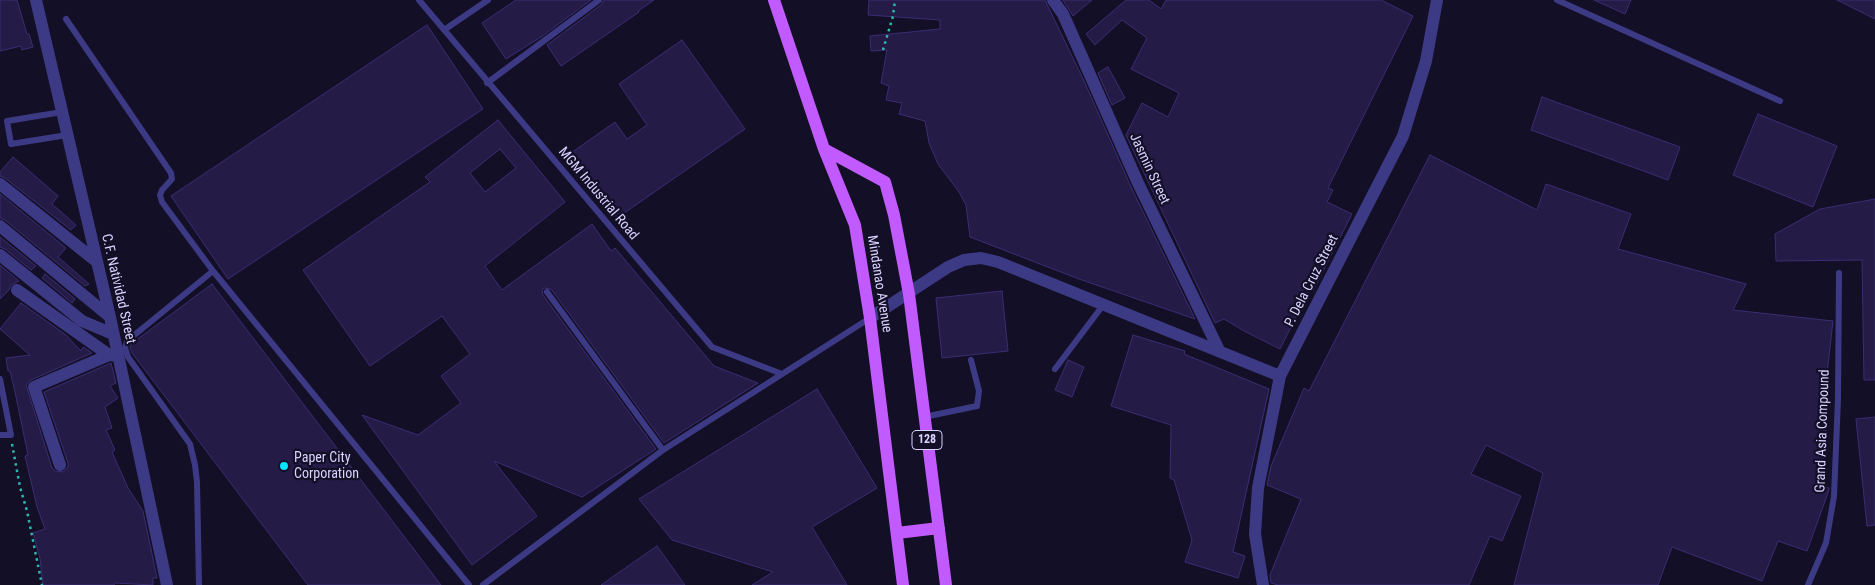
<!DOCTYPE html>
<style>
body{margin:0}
canvas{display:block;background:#130f26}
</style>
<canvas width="1875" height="585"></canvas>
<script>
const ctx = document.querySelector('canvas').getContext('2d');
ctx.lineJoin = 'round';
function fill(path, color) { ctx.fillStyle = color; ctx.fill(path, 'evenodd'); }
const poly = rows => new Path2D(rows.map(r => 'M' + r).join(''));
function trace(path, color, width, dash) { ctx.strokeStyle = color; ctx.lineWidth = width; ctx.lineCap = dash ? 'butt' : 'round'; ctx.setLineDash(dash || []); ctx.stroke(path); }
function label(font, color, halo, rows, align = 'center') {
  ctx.font = font + ' "Roboto Condensed",sans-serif'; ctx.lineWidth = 4.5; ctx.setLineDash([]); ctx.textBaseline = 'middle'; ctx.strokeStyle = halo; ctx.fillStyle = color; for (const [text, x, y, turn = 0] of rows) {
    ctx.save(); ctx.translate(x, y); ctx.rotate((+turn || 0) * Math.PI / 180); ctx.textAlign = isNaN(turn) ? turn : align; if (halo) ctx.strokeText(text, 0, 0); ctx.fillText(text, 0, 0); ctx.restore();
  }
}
const building = poly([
 [0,0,17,0,27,34,29,34,33,47,22,50,21,46,0,51,0,0],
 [516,0,591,0,541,37,506,59,482,23,516,0],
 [604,0,654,0,638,11,639,12,561,66,547,45,602,4,604,0],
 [869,0,1045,0,1084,81,1131,187,1195,319,1079,279,970,237,966,205,959,192,938,164,929,143,925,121,899,114,902,103,886,100,889,86,881,83,887,50,871,51,870,36,940,29,940,20,868,15,869,0],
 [1063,0,1092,0,1073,16,1063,0],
 [1126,0,1149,0,1161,9,1166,0,1381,0,1413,16,1328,188,1333,190,1327,202,1352,214,1313,291,1310,289,1280,349,1244,331,1224,319,1215,323,1126,135,1142,103,1168,117,1179,93,1131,69,1147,38,1122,20,1095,45,1086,34,1126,0],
 [1594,0,1631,0,1625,14,1594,0],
 [1837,0,1875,0,1875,19,1837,0],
 [427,25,483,109,228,279,171,196,427,25],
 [682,40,745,129,617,218,571,153,615,122,627,139,647,125,619,84,682,40],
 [1108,67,1125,98,1112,105,1098,73,1108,67],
 [1542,97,1680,147,1668,180,1531,130,1542,97],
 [1758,114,1837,146,1813,207,1733,175,1758,114],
 [498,120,565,202,485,266,502,290,592,224,611,251,615,248,714,366,758,383,664,443,551,289,544,288,542,290,543,295,656,449,582,497,494,461,537,516,472,565,362,415,418,435,461,403,441,376,470,354,442,316,370,366,303,270,430,182,425,177,498,120],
 [500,149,516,168,485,192,470,173,500,149],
 [1430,155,1537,210,1546,184,1631,214,1618,249,1746,284,1733,310,1833,321,1823,409,1827,410,1822,486,1829,488,1829,490,1807,551,1778,541,1762,581,1672,547,1658,585,1514,585,1543,473,1486,445,1471,474,1521,496,1502,541,1490,536,1469,585,1278,585,1271,583,1270,575,1301,499,1267,485,1271,466,1304,388,1309,391,1430,155],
 [13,157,58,196,52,204,76,225,71,230,5,178,0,176,0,172,13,157],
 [0,194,66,248,58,257,89,284,85,286,5,220,0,218,0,194],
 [1875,199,1875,380,1864,380,1862,260,1776,261,1775,234,1820,209,1875,199],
 [0,237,36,266,31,270,5,249,0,247,0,237],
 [0,265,19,281,11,285,9,290,0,299,0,265],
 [45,274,75,299,72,303,42,278,45,274],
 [212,284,441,585,308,585,132,353,130,348,131,344,212,284],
 [1002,291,1008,351,942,358,936,298,1002,291],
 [21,303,66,335,81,351,83,347,92,353,31,380,26,385,52,468,55,471,63,472,68,467,68,463,44,392,111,363,116,383,110,386,118,398,105,407,112,428,106,430,115,450,112,452,128,488,143,511,157,578,153,578,153,585,115,583,114,585,43,585,40,558,33,533,45,529,37,507,25,456,28,455,15,392,10,371,8,371,6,358,30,355,0,329,21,303],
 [1133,335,1185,351,1184,354,1269,389,1233,552,1245,556,1238,578,1185,562,1192,540,1174,480,1170,478,1171,425,1111,406,1133,335],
 [1068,360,1084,367,1072,397,1055,390,1068,360],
 [817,389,877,488,812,527,847,585,752,585,773,572,672,540,639,499,817,389],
 [1875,417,1875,525,1867,526,1856,419,1875,417],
 [657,546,685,585,601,585,657,546]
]);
const path = poly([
 [883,50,893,16,895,0],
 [12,444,20,487,27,511,42,585]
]);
const lane = poly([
 [419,0,712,347,782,374],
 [1557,0,1780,101],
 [66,19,171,173,172,179,162,190,160,195,162,202,213,271,469,585],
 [444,30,488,0],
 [487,83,599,0],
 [62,112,7,121,11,144,67,135],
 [547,292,663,450],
 [1055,369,1104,304],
 [0,379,11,435,0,435],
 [924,417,977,406,979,391,971,360],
 [199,585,197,482,195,465,190,444,128,357,125,348,127,341,213,271],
 [483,585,663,450,870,318],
 [1808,585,1826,543,1834,496,1838,399,1839,273]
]);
const street = poly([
 [36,0,110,317,167,585],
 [1053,0,1063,14,1138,183,1219,350],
 [0,184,96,261],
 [0,226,110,317],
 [0,255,82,321,113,334],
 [17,290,109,355],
 [870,318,948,267,964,260,981,258,998,262,1280,376],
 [60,465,34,387,109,355,118,356],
 [1263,585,1255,534,1258,488,1280,376,1403,136,1426,61,1437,0]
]);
const primary = poly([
 [774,0,824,149,855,225,870,318,903,585],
 [824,149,885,182,894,215,909,294,946,585],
 [897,533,939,528]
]);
const markers = [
 [284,466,5,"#00e5ff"]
];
const shields = [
 [927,440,30]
];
const shieldNames = [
 ["128",927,440]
];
const streetNames = [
 ["Jasmin Street",1149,169,65],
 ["MGM Industrial Road",598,194,50],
 ["P. Dela Cruz Street",1312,281,-63],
 ["Mindanao Avenue",879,284,81],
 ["C.F. Natividad Street",118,289,77],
 ["Grand Asia Compound",1823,431,-88]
];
const poiNames = [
 ["Paper City",294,458],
 ["Corporation",294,474]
];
fill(building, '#241b47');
trace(building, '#3b2d73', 1);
trace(path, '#2fb8b0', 2.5, [2.5, 4]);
trace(lane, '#3d3a85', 6);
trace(street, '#3d3a85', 12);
trace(primary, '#c25bff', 12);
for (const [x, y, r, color] of markers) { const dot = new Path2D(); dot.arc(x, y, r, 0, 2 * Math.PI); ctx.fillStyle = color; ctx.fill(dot); trace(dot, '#130f26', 2); }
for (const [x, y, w] of shields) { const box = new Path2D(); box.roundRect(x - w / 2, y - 9.5, w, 19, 4); ctx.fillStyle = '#130f26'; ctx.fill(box); trace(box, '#d9d4ff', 1); }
label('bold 12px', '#d9d4ff', null, shieldNames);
label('14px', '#d9d4ff', '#130f26', streetNames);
label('14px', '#d9d4ff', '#130f26', poiNames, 'left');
</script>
